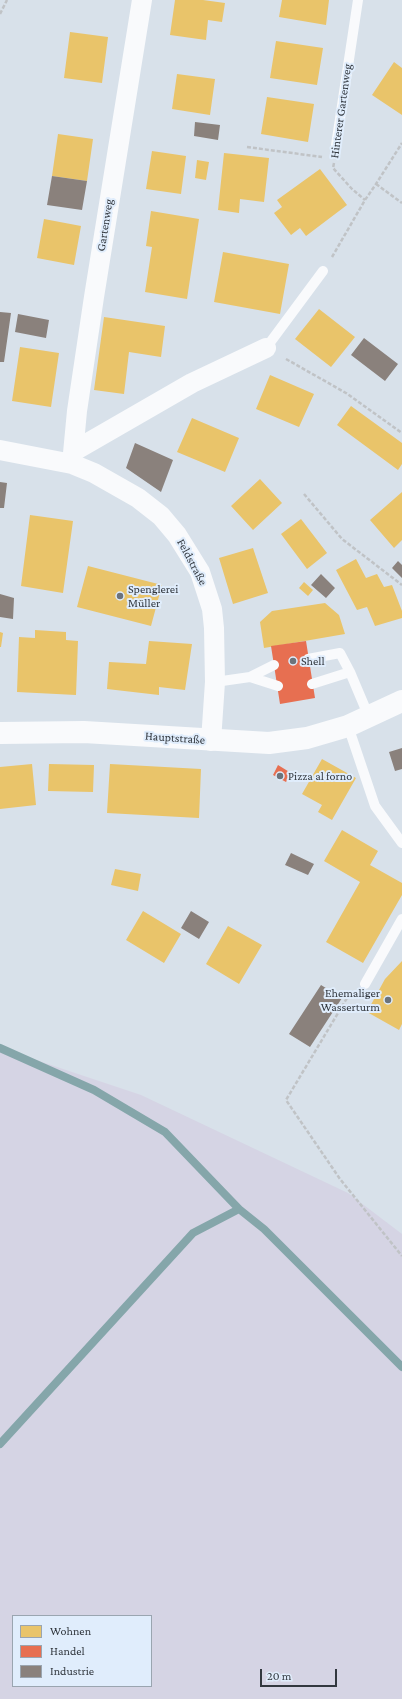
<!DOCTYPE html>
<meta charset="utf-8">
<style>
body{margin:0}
#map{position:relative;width:402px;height:1699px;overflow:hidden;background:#d8e1ea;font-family:"Crimson Pro",serif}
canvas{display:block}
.legend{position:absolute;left:12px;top:1615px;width:140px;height:72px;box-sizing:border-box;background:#e0edfc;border:1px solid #9aa5b0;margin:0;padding:5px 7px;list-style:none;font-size:12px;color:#32383f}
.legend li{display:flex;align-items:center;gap:8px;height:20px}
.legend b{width:20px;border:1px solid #9aa5b0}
.scale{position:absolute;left:260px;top:1669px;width:77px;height:18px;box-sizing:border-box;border:2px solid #32383f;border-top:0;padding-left:5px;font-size:12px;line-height:14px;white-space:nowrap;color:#32383f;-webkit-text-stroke:3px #e0edfc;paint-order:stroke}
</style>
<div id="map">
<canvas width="402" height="1699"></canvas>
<ul class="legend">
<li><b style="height:11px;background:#e9c46a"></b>Wohnen</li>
<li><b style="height:11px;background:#e76f51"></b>Handel</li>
<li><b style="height:11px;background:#8a817c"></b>Industrie</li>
</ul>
<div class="scale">20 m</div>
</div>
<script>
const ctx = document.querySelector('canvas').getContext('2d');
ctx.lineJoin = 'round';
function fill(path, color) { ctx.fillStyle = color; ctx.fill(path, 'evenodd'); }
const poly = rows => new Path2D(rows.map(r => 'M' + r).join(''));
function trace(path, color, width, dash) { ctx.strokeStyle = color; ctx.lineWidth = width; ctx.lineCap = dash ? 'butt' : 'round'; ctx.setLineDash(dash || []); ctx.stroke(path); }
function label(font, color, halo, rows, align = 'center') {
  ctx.font = font + ' "Crimson Pro",serif'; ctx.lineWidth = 4; ctx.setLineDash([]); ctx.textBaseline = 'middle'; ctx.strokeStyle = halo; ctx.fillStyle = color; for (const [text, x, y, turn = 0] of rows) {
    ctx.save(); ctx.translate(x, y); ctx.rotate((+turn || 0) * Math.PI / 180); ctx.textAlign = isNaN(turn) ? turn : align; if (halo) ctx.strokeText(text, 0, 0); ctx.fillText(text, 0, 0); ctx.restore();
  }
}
const green = poly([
 [0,1048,141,1095,348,1193,402,1234,402,1699,0,1699],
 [13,1616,151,1616,151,1686,13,1686]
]);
const homes = poly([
 [175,0,203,0,225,3,222,22,208,20,206,40,170,35],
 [282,0,329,0,326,25,279,17],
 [70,32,108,37,102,83,64,78],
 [276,41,323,48,317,85,270,78],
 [394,62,402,68,402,115,372,95],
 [177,74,215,79,210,115,172,109],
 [267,97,314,104,308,142,261,134],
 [58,134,93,139,87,181,52,176],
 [152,151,186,156,181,194,146,189],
 [224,153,269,158,264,202,240,199,239,213,218,210],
 [197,160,209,162,206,180,195,178],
 [320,169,347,205,306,236,300,228,291,235,274,213,282,207,277,200],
 [151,211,199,219,187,299,145,292,152,247,146,246],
 [44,219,81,226,74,265,37,258],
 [223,252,289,264,280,314,214,302],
 [319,309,355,337,331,367,295,339],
 [104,317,165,326,161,357,129,352,124,394,94,390],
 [20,347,59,353,51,407,12,401],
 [270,375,314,394,299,427,256,409],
 [351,406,402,443,402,464,398,470,337,425],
 [192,418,239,438,225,472,177,452],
 [260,479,282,503,253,530,231,506],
 [402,492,402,540,394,548,370,520],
 [30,515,73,521,63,593,21,586],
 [301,519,327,553,307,569,281,534],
 [253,548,268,593,233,604,219,558],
 [356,559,366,578,377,574,384,587,392,585,402,611,402,618,375,626,367,607,357,610,336,570],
 [88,566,162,585,151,626,77,607],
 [304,582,313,590,308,596,299,588],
 [325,603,339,615,345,634,264,648,260,622,272,611],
 [35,630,66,632,66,640,78,641,76,695,17,692,19,637,35,638],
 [0,632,3,633,1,647,0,647],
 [149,641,192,644,185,690,159,687,159,695,107,689,109,662,146,664],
 [322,759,356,778,332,820,318,812,322,805,302,794],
 [32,764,36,805,0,809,0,767],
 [49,764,94,765,93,792,48,791],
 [110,764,201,769,199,818,107,813],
 [342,830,378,851,370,865,402,883,402,895,363,963,326,942,360,882,324,861],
 [115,869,141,874,138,891,111,885],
 [143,911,181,934,164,963,126,940],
 [228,926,262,945,239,984,206,964],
 [402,961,402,1024,399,1030,367,1012,385,979]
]);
const shops = poly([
 [306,641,315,698,280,704,271,646],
 [278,765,291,773,286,782,273,775]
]);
const industry = poly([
 [195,122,220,125,218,140,194,136],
 [52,176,87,181,82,210,47,205],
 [0,312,11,313,4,362,0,362],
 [18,314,49,320,46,338,15,332],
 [364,338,398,364,385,381,351,355],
 [135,443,173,460,161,492,126,468],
 [0,482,7,483,4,508,0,508],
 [398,561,402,565,402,578,392,568],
 [321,574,335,588,326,598,311,585],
 [0,594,14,598,13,619,0,617],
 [402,748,402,769,395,771,389,752],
 [291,853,314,864,308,875,285,865],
 [191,911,209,922,199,939,181,928],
 [321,985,342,998,310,1047,289,1034]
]);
const stream = poly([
 [0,1048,94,1090,165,1132,239,1209],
 [0,1444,193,1233,239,1209,264,1229,402,1367]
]);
const path = poly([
 [0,14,7,0],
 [247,147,322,157],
 [334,163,333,168,352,189,365,200],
 [376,184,402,203],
 [332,257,365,200,376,184,402,143],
 [286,359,346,393,402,433],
 [304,494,342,539,402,585],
 [350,993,286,1100,340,1179,402,1256]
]);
const lane = poly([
 [336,145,358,0],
 [266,348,323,271],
 [308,659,340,653,350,672],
 [250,677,274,665],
 [215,682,250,677,278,686],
 [312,684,350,672,369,717],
 [348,726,375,806,402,843],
 [365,984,402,919]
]);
const street = poly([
 [0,450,72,464,94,473,138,498,161,516,177,535,200,572,212,609,214,628,215,682,211,741],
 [74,451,192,383,266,348],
 [72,464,77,411,94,297,142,0]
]);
const secondary = poly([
 [0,733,84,732,269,743,307,738,348,726,402,701]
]);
const markers = [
 [120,596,4,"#6c737b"],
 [293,661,4,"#6c737b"],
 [280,776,4,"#6c737b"],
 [388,1000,4,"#6c737b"]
];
const streetNames = [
 ["Hinterer Gartenweg",341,111,-82],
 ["Gartenweg",105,225,-81],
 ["Feldstraße",192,562,62],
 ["Hauptstraße",175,738,4]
];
const poiNames = [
 ["Spenglerei",128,589],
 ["Müller",128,603],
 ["Shell",301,661],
 ["Pizza al forno",288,776],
 ["Ehemaliger",380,993,"right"],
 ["Wasserturm",380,1007,"right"]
];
fill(green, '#d5d4e4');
fill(homes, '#e9c46a');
fill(shops, '#e76f51');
fill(industry, '#8a817c');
trace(stream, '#85a6aa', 8);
trace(path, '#c0c3c6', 2.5, [4, 2]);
trace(lane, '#f9fafc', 10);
trace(street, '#f9fafc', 20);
trace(secondary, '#f9fafc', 22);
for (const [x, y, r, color] of markers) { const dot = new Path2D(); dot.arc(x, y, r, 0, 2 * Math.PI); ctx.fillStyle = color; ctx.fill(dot); trace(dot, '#e0edfc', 1.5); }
label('12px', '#32383f', '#e0edfc', streetNames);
label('12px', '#32383f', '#e0edfc', poiNames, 'left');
</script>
